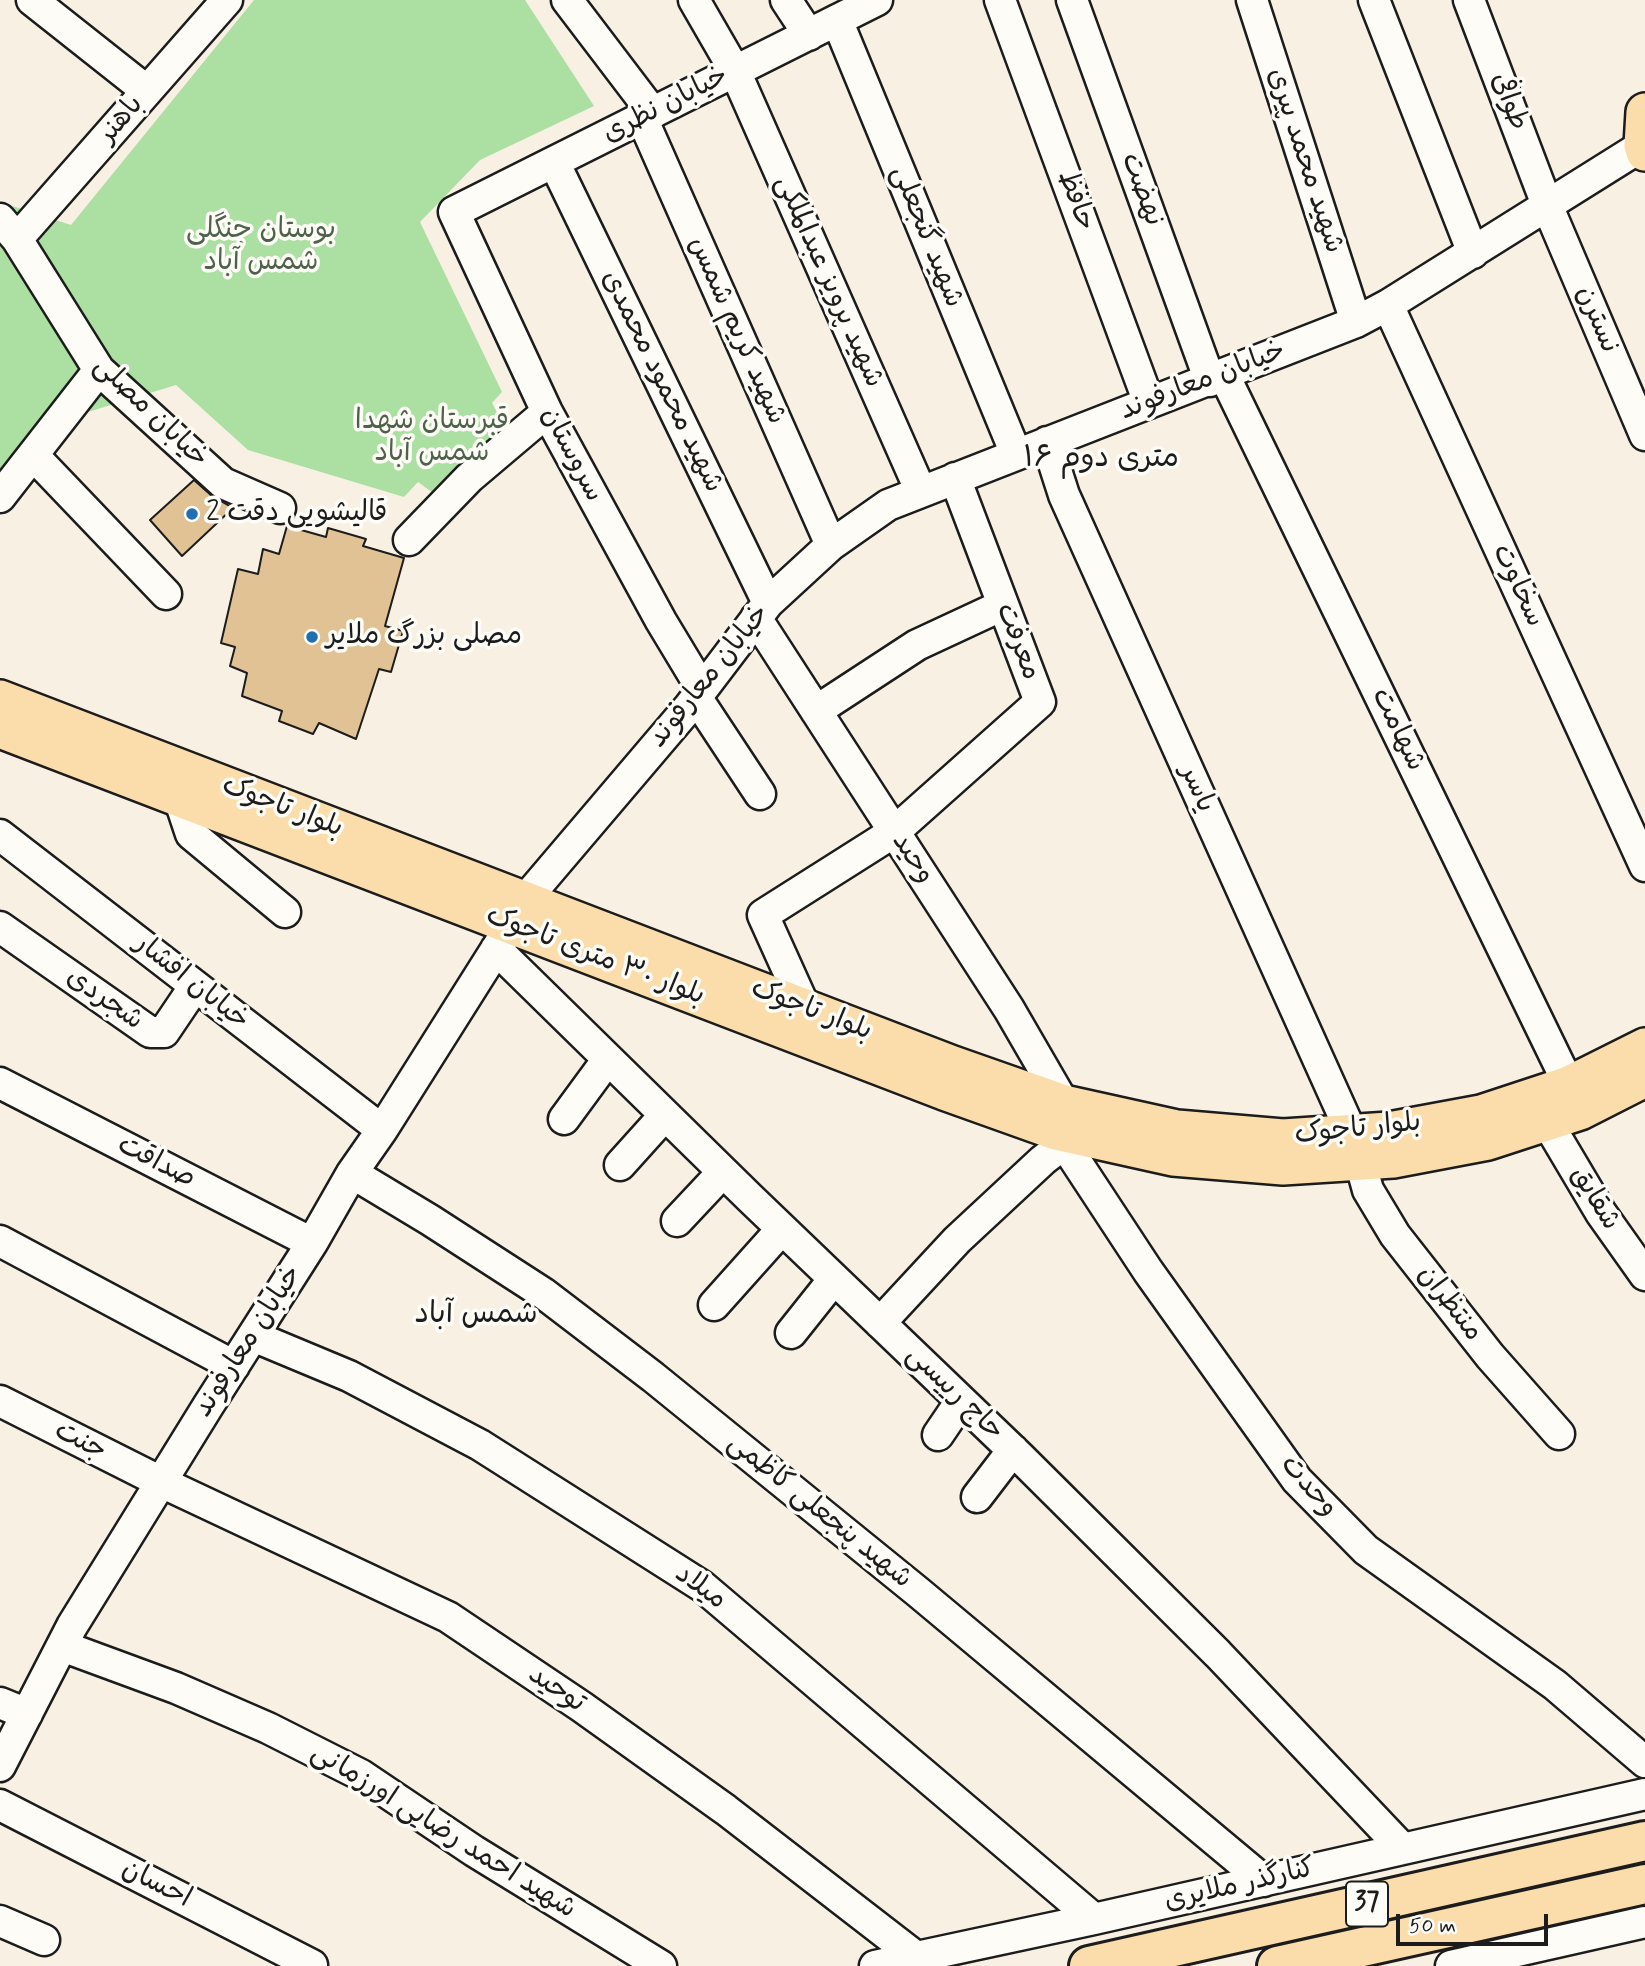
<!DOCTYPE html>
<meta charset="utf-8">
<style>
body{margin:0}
#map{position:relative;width:1645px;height:1966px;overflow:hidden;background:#f7f0e3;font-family:Mynerve,sans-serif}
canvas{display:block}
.scale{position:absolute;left:1396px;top:1914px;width:152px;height:32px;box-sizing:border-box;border:4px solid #1c1c1c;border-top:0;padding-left:9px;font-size:21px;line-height:24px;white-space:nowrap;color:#1c1c1c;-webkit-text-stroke:5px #fdfcf7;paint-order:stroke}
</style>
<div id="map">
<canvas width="1645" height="1966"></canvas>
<div class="scale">50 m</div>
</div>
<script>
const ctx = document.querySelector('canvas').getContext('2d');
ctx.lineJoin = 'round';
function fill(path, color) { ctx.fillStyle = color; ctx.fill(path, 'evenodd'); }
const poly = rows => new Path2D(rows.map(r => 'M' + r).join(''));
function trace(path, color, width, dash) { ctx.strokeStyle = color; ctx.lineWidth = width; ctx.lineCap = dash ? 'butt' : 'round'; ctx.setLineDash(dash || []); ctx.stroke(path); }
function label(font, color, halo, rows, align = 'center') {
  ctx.font = font + ' Mynerve,"Playpen Sans Arabic",sans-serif'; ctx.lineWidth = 7; ctx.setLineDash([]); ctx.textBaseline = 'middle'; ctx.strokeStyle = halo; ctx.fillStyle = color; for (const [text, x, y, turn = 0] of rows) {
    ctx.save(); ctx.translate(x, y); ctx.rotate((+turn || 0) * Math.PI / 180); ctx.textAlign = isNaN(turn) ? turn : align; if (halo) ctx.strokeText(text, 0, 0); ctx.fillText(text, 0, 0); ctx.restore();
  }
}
const green = poly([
 [254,0,525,0,594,106,480,160,420,222,502,392,492,403,506,429,432,492,418,482,404,497,248,450,176,385,39,427,0,484,0,202,71,225]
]);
const building = poly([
 [194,480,212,496,233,508,182,556,150,520,194,480],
 [287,526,326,537,328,528,366,539,363,546,404,558,385,626,403,631,391,672,379,669,356,739,319,723,313,734,279,721,282,711,242,696,247,673,230,666,235,647,221,643,238,569,258,574,263,549,279,554,287,526]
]);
const minor = poly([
 [32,0,147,91],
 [567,0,653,113],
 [694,0,735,71,921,492],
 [786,0,809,35],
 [1000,0,1149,403],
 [1072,0,1210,381],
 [1252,0,1356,322],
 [1374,0,1473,253],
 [1469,0,1547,205,1645,435],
 [837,20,1016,454],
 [642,118,831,545],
 [554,162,768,603],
 [0,219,17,239,99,370,223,483,280,508],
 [17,239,227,0],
 [1388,305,1645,866],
 [1224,375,1569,1085],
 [1047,442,1064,495,1352,1134],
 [33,455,166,594],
 [0,497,99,370],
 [409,540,469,478,547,412],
 [756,618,1009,1009,1064,1104],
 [702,689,661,621,547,412,454,212,877,0],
 [696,697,760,794],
 [816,711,917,645,1003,605],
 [179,798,191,834,285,912],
 [0,835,382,1130],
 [524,901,689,707,768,603,831,545,888,505,1356,322,1388,305,1645,144],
 [0,927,150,1032,164,1032,195,986],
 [496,949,750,1198,1020,1457,1218,1654,1403,1849],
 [805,1008,763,915,894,832,1040,702,955,478],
 [0,1083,312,1243],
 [564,1119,608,1059],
 [1547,1122,1601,1213,1645,1275],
 [1056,1131,1148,1271,1297,1480,1366,1550,1555,1685,1645,1762],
 [1360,1161,1368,1190,1395,1235,1490,1356,1559,1434],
 [620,1165,665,1115],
 [352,1173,430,1220,543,1293,653,1377,918,1592,1264,1881],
 [677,1221,723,1172],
 [0,1241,234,1366],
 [714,1305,782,1229],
 [880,1323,957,1240,1043,1160,1065,1143],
 [791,1333,834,1279],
 [253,1336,349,1376,480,1445,702,1586,1094,1919],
 [0,1401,161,1482,448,1617,582,1707,726,1810,915,1956],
 [938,1435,961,1401],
 [977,1497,1013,1450],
 [62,1646,176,1688,268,1728,361,1775,474,1851,661,1966],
 [0,1703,27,1714],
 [0,1766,72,1626,208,1406,312,1243,352,1173,382,1130,507,932],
 [0,1805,312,1965],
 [0,1921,44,1940],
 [875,1966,1094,1919,1645,1794],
 [1451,1966,1645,1922]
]);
const major = poly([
 [1645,112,1643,145,1645,152],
 [0,699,953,1065,1064,1104,1177,1129,1283,1138,1389,1131,1481,1114,1569,1085,1645,1047],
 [0,729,944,1091,1056,1131,1173,1157,1283,1166,1393,1159,1488,1141,1580,1111,1645,1078]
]);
const highway = poly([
 [1089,1966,1645,1841],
 [1277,1966,1645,1884]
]);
const markers = [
 [192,514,7,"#1f6fb2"],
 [312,637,7,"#1f6fb2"]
];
const shields = [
 [1367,1904,42]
];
const shieldNames = [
 ["37",1367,1904]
];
const streetNames = [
 ["طوافی",1508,102,69],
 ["خیابان نظری",666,106,-27],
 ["باهنر",122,120,-49],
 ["شهید محمد پیری",1304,161,72],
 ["نهضت",1141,190,70],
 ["حافظ",1075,201,70],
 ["شهید گنجعلی",926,237,68],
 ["شهید پرویز عبدالملکی",828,282,66],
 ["نسترن",1596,320,67],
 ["شهید کریم شمس",736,331,66],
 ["شهید محمود محمدی",661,382,64],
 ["خیابان معارفوند",1203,382,-21],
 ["خیابان مصلی",150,413,44],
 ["سروستان",571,455,62],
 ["سخاوت",1517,586,65],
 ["معرفت",1017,642,69],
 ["خیابان معارفوند",710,677,-51],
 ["شهامت",1397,730,64],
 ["یاسر",1196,789,66],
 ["بلوار تاجوک",282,808,21],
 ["وحید",912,859,57],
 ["بلوار ۳۰ متری تاجوک",595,957,21],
 ["خیابان افشار",191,983,38],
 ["شجردی",104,1000,35],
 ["بلوار تاجوک",811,1011,21],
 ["بلوار تاجوک",1358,1130,-6],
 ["صداقت",156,1163,27],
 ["شقایق",1594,1199,58],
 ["منتظران",1449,1304,52],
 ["خیابان معارفوند",249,1342,-57],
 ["حاج رییسی",954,1394,44],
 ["جنت",80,1442,27],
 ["وحدت",1308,1487,49],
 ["شهید پنجعلی کاظمی",819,1512,39],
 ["میلاد",700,1588,36],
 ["توحید",556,1690,34],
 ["شهید احمد رضایی اورزمانی",443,1832,32],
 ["احسان",156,1885,27],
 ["کنارگذر ملایری",1240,1886,-13]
];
const parkNames = [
 ["بوستان جنگلی",261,231],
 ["شمس آباد",261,263],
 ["قبرستان شهدا",432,422],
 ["شمس آباد",432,454]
];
const poiNames = [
 ["قالیشویی دقت 2",206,514],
 ["مصلی بزرگ ملایر",326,637]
];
const neighbourhoodNames = [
 ["۱۶ متری دوم",1101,460],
 ["شمس آباد",476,1316]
];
fill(green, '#abe0a2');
fill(building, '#e0c294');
trace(building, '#1c1c1c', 2);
trace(minor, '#1c1c1c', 35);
trace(major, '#1c1c1c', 42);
trace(highway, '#1c1c1c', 44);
trace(minor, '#fdfcf7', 30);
trace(major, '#faddab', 37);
trace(highway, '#faddab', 38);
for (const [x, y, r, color] of markers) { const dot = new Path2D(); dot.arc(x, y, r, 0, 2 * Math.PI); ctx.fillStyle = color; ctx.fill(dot); trace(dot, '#fdfcf7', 2.5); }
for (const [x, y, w] of shields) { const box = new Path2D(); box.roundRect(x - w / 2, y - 22.5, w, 45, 5); ctx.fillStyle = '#fdfcf7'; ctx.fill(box); trace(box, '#1c1c1c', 2); }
label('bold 26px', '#1c1c1c', null, shieldNames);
label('28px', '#1c1c1c', '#fdfcf7', streetNames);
label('28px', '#4e614b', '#fdfcf7', parkNames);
label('28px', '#1c1c1c', '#fdfcf7', poiNames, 'left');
label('30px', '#1c1c1c', '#fdfcf7', neighbourhoodNames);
</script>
